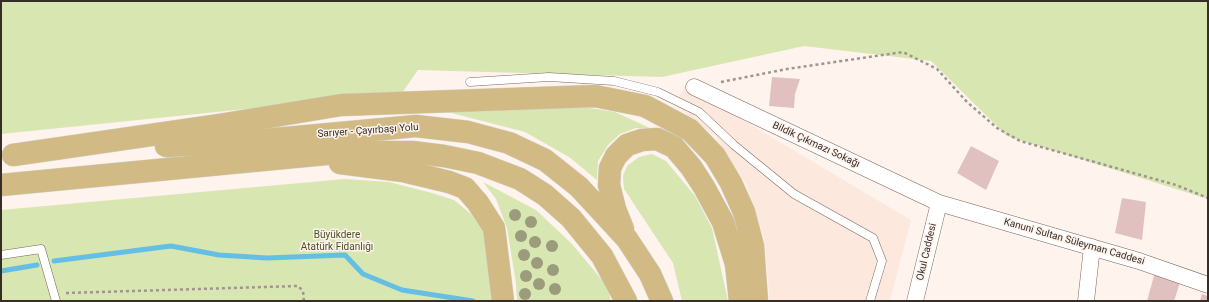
<!DOCTYPE html>
<meta charset="utf-8">
<style>
body{margin:0}
#map{position:relative;width:1209px;height:302px;overflow:hidden;background:#fef3ed;font-family:Roboto,sans-serif}
canvas{display:block}
.frame{position:absolute;inset:0;border:2px solid #372d27;pointer-events:none}
</style>
<div id="map">
<canvas width="1209" height="302"></canvas>
<div class="frame"></div>
</div>
<script>
const ctx = document.querySelector('canvas').getContext('2d');
ctx.lineJoin = 'round';
function fill(path, color) { ctx.fillStyle = color; ctx.fill(path, 'evenodd'); }
const poly = rows => new Path2D(rows.map(r => 'M' + r).join(''));
function trace(path, color, width, dash) { ctx.strokeStyle = color; ctx.lineWidth = width; ctx.lineCap = dash ? 'butt' : 'round'; ctx.setLineDash(dash || []); ctx.stroke(path); }
function label(font, color, halo, rows, align = 'center') {
  ctx.font = font + ' Roboto,sans-serif'; ctx.lineWidth = 3; ctx.setLineDash([]); ctx.textBaseline = 'middle'; ctx.strokeStyle = halo; ctx.fillStyle = color; for (const [text, x, y, turn = 0] of rows) {
    ctx.save(); ctx.translate(x, y); ctx.rotate((+turn || 0) * Math.PI / 180); ctx.textAlign = isNaN(turn) ? turn : align; if (halo) ctx.strokeText(text, 0, 0); ctx.fillText(text, 0, 0); ctx.restore();
  }
}
const built = poly([
 [685,86,911,220,890,301,770,301,764,238,746,184,715,136,675,105]
]);
const green = poly([
 [1,1,1208,1,1208,199,1007,136,931,61,804,46,662,77,418,70,402,93,1,134],
 [584,107,615,112,652,129,636,128,620,134,608,145,598,161,597,180,569,157,525,132,444,111],
 [652,154,666,161,695,196,712,228,728,301,682,301,673,263,624,189,623,176,627,166,639,157],
 [345,179,389,182,432,193,454,200,471,214,483,232,489,254,495,301,1,301,1,210],
 [483,182,536,210,572,244,607,286,611,301,517,301,516,283,507,228,496,199]
]);
const stream = poly([
 [54,261,171,246,219,255,267,258,345,255,363,274,402,290,473,301],
 [1,271,37,265]
]);
const building = poly([
 [772,77,800,79,795,94,794,108,769,106],
 [971,146,999,161,986,190,957,173],
 [1122,198,1146,202,1142,240,1115,233],
 [1155,272,1181,279,1174,301,1147,301],
 [1202,294,1208,296,1208,301,1200,301]
]);
const path = poly([
 [721,82,787,69,903,52,937,69,967,102,997,128,1020,141,1176,185,1208,198],
 [66,293,298,286,303,291,304,301]
]);
const lane = poly([
 [470,82,549,77,614,81,658,92,699,112,734,145,794,194,873,238,882,261,870,301],
 [1,255,41,249,56,301]
]);
const street = poly([
 [694,87,939,203,1139,261,1208,285],
 [915,301,939,203],
 [1086,301,1092,247]
]);
const primary = poly([
 [166,146,264,140,416,126,468,132,509,143,545,160,579,187,627,239,650,274,662,301],
 [13,155,220,125,341,105,595,96,645,106,690,130,715,156,731,183,744,212,753,246,757,301],
 [340,163,403,171,449,182,465,188,478,203,494,228,503,301],
 [1,185,347,152,412,152,444,156,478,163,520,179,545,195,571,218,602,256,626,301],
 [623,229,615,209,609,185,610,168,616,156,627,145,642,140,657,139,674,147,691,167,704,187,723,222,736,264,740,301]
]);
const trees = [
 [515,215],
 [531,222],
 [521,236],
 [535,242],
 [552,246],
 [524,255],
 [537,263],
 [553,270],
 [526,276],
 [539,284],
 [555,289],
 [525,294]
];
const streetNames = [
 ["Sarıyer - Çayırbaşı Yolu",368,131,-4],
 ["Bildik Çıkmazı Sokağı",816,145,25],
 ["Kanuni Sultan Süleyman Caddesi",1074,242,16],
 ["Okul Caddesi",927,252,-77]
];
const parkNames = [
 ["Büyükdere",337,235],
 ["Atatürk Fidanlığı",337,247]
];
fill(built, '#fde8dd');
fill(green, '#d8e6b2');
trace(stream, '#65bee4', 5);
fill(building, '#e0c1c0');
trace(lane, '#7d6659', 9);
trace(street, '#7d6659', 17);
trace(primary, '#d3d1cf', 23);
trace(path, '#a0958f', 2.5, [3, 3]);
trace(lane, '#fff', 8);
trace(street, '#fff', 16);
trace(primary, '#d1ba84', 22);
ctx.fillStyle = '#9a9c7b';
for (const [x, y] of trees) { ctx.beginPath(); ctx.arc(x, y, 6, 0, 2 * Math.PI); ctx.fill(); }
label('10px', '#372d27', '#fef3ed', streetNames);
label('10px', '#48541d', '#fef3ed', parkNames);
</script>
